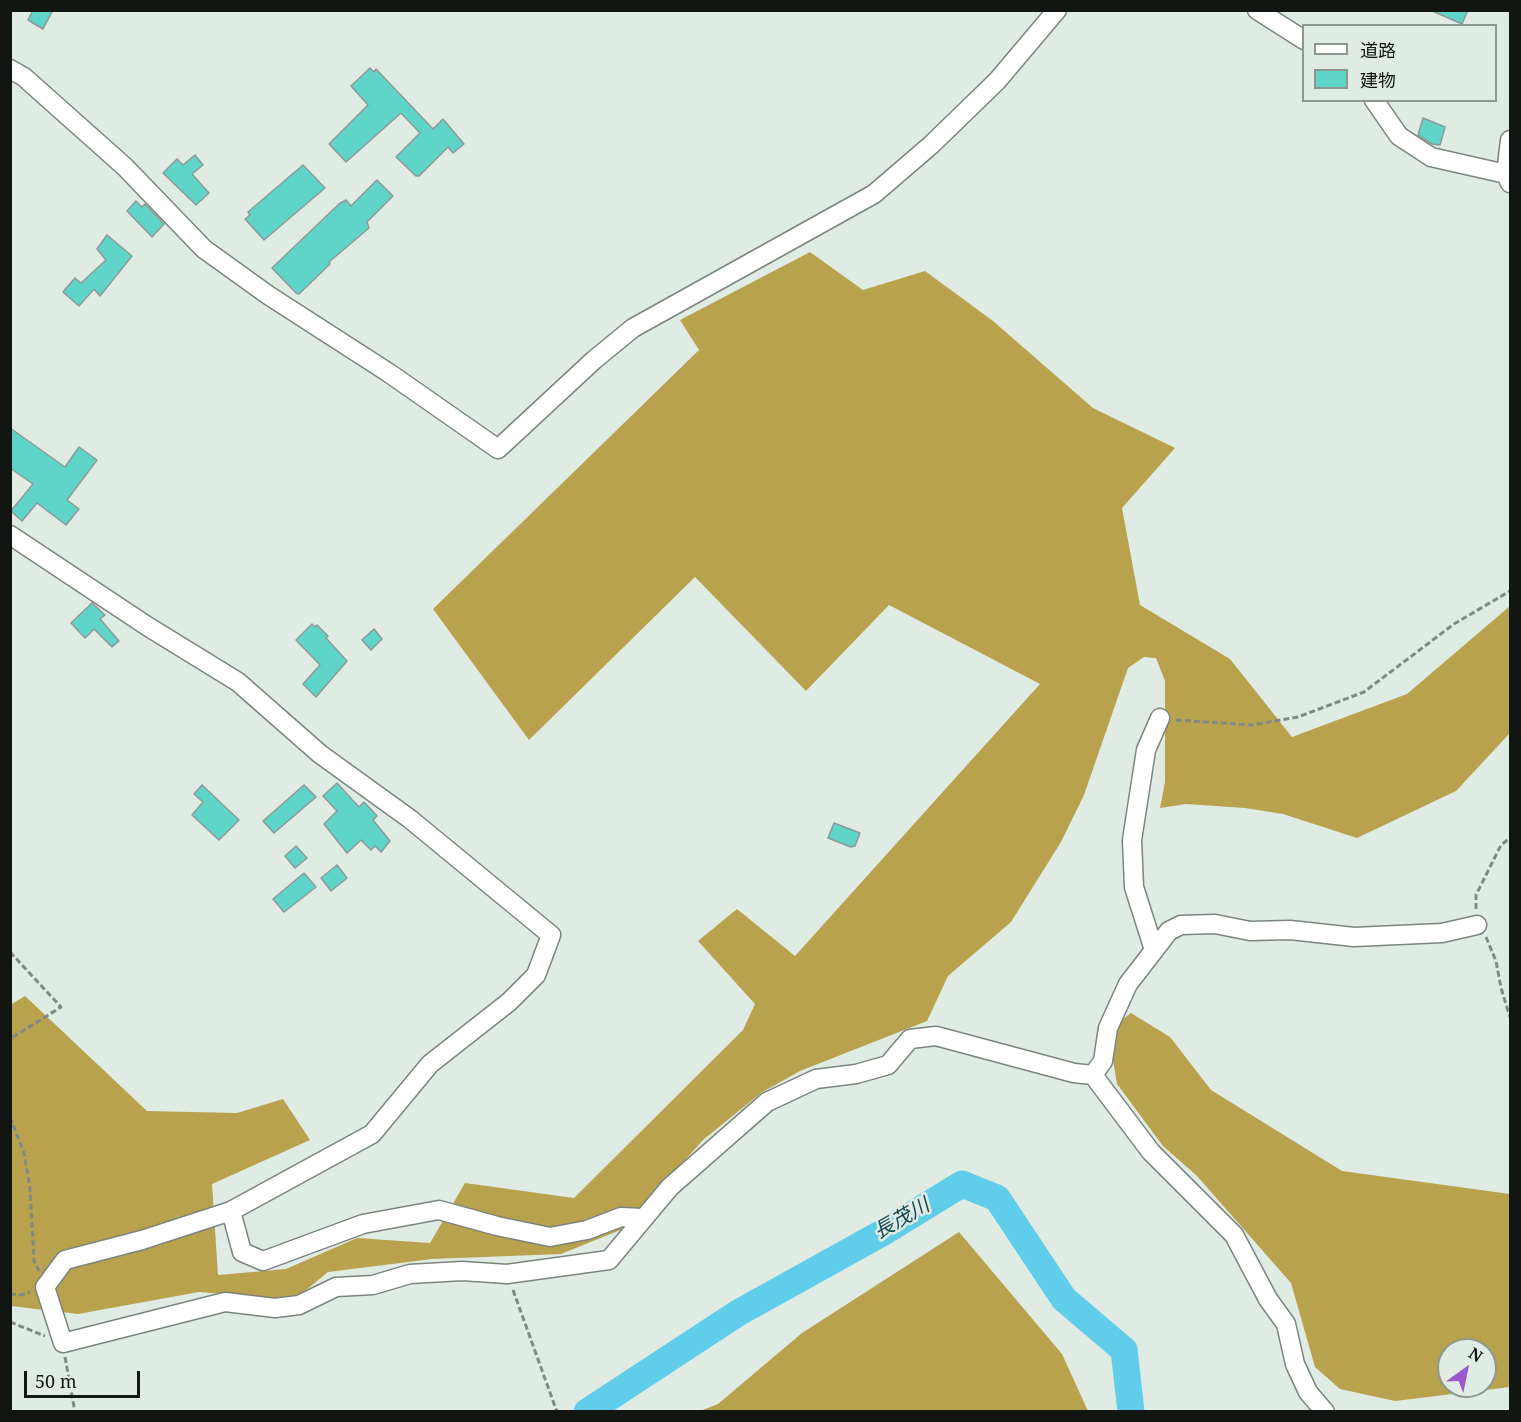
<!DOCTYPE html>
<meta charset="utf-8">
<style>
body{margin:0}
#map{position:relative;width:1521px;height:1422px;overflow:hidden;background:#e0ebe4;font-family:"Noto Serif","Noto Sans JP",serif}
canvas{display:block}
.frame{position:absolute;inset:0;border:12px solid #121613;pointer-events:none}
.legend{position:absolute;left:1302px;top:24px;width:195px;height:78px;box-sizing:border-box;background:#e0ebe4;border:2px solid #8e9690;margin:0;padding:8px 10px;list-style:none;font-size:18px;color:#121613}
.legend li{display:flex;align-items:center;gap:12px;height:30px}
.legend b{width:30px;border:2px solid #8e9690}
.north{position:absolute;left:1437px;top:1338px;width:60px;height:60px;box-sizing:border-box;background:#e0ebe4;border:2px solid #8e9690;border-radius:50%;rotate:33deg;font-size:16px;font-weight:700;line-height:24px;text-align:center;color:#121613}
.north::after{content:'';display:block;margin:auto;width:21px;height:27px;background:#9c58cd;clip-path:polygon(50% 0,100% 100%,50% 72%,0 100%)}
.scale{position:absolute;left:24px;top:1371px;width:116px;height:27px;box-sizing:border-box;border:3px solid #121613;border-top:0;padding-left:8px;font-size:18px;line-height:21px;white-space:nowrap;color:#121613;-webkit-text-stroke:4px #e0ebe4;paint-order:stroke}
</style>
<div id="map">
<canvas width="1521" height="1422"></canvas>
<div class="frame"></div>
<ul class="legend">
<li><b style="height:8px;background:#fff"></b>道路</li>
<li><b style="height:16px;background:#5fd5c9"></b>建物</li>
</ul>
<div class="north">N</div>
<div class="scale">50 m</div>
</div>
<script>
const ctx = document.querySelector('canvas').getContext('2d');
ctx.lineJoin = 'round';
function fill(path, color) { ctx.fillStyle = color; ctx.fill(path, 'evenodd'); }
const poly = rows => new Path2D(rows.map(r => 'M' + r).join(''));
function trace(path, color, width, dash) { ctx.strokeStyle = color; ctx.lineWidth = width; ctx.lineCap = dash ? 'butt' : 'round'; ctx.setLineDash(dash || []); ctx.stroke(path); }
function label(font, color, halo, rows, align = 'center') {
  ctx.font = font + ' "Noto Serif","Noto Sans JP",serif'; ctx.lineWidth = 5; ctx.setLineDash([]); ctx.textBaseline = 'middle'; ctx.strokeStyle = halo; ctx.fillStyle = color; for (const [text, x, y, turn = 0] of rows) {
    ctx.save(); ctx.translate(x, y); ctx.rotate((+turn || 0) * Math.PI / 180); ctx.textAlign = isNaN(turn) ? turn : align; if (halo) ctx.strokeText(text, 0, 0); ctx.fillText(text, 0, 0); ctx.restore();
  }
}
const forest = poly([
 [810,252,863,290,925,271,993,321,1093,408,1175,448,1122,508,1140,605,1230,659,1292,737,1407,694,1510,606,1510,733,1456,791,1357,838,1283,814,1245,808,1186,804,1160,808,1165,782,1165,681,1156,658,1144,657,1128,668,1084,795,1061,842,1011,922,948,976,927,1021,800,1071,761,1093,703,1140,623,1229,561,1254,432,1259,328,1272,294,1300,199,1292,78,1314,11,1306,10,1005,25,996,147,1111,237,1113,283,1099,310,1140,212,1184,218,1275,286,1269,357,1238,430,1243,465,1183,574,1198,743,1030,755,1004,698,941,737,909,795,956,1040,684,889,605,806,691,695,577,529,740,433,609,699,350,680,320],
 [1131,1013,1170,1037,1211,1090,1342,1171,1510,1194,1510,1387,1395,1401,1340,1389,1315,1367,1291,1283,1197,1176,1163,1146,1117,1084,1108,1030],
 [1449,1350,1485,1350,1485,1386,1449,1386],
 [959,1232,1062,1354,1088,1411,700,1411,718,1404,802,1333]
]);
const river = poly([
 [587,1412,738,1313,882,1233,962,1184,997,1198,1064,1299,1124,1350,1131,1412]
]);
const building = poly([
 [33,10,53,10,43,29,28,20,33,10],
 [1430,10,1468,10,1462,24,1430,10],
 [370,68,374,72,376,69,433,129,443,119,464,144,453,153,448,147,419,176,416,176,396,157,420,133,401,113,346,162,329,144,368,105,351,86,370,68],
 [1423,118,1445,127,1440,145,1432,144,1418,135,1423,118],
 [195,155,203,165,192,174,209,193,196,205,163,173,177,159,183,165,195,155],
 [303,165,325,188,264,240,245,219,250,215,248,212,303,165],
 [377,180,393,196,367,222,369,228,329,262,330,264,299,294,296,293,272,268,339,204,346,200,351,206,377,180],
 [136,201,142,207,145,204,164,224,152,237,127,211,136,201],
 [107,235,132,256,100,296,94,289,79,306,63,292,75,278,81,283,106,260,97,249,107,235],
 [10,428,65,467,79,447,97,460,67,500,79,509,66,525,37,503,22,521,11,511,33,484,10,468,10,428],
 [92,603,105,615,100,619,119,641,112,647,94,629,85,638,71,623,92,603],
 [312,624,315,627,317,625,328,636,326,638,347,661,316,697,303,684,320,665,296,640,312,624],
 [374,629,382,639,371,650,362,640,374,629],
 [337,783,359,807,364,802,377,816,373,820,390,841,381,852,375,846,371,850,361,840,347,853,324,824,337,811,323,796,337,783],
 [202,785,239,820,219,840,192,815,203,802,194,794,202,785],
 [304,785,316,797,274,833,263,821,304,785],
 [834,823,860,833,855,846,851,847,828,838,834,823],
 [296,846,307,858,295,868,285,856,296,846],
 [337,865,347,878,331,891,321,878,337,865],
 [304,873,316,887,284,912,273,899,304,873]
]);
const path = poly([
 [1176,720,1252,725,1298,717,1364,692,1454,624,1510,591],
 [1476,909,1476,895,1501,845,1510,838],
 [1486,937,1496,961,1501,988,1510,1017],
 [10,952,61,1007,10,1039],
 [10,1117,24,1153,30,1188,34,1261,39,1271],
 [513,1290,557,1412],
 [10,1294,21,1295,30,1292],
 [10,1322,45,1336],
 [65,1357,75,1412]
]);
const street = poly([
 [1257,10,1304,40],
 [10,69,24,77,125,167,204,249,268,295,389,373,498,449,594,360,633,328,874,194,931,145,997,81,1057,10],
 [1374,100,1399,136,1431,157,1506,174],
 [1510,140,1506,174,1510,183],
 [10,535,147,626,238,682,320,754,410,819,551,935,536,975,509,1002,430,1064,372,1134,231,1211,142,1240,65,1260,45,1287,63,1343,225,1302,275,1308,299,1305,336,1287,373,1285,410,1274,462,1271,507,1274,609,1260,670,1187,767,1102,816,1079,856,1074,888,1065,910,1039,936,1036,1074,1073,1093,1075,1151,1152,1234,1235,1268,1299,1286,1324,1295,1364,1308,1392,1325,1412],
 [1154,950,1134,887,1132,840,1146,750,1160,718],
 [1093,1075,1103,1061,1108,1028,1128,984,1169,931,1181,925,1215,924,1250,931,1290,930,1354,937,1442,933,1477,925],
 [231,1211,242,1252,263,1261,363,1224,439,1210,497,1226,550,1237,587,1230,621,1217,642,1218]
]);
const waterNames = [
 ["長茂川",902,1219,-30]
];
fill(forest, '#b9a24e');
trace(river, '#60ceea', 27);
fill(building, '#5fd5c9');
trace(building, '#8c9997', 1.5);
trace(street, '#7b857e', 21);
trace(path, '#818983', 3, [6, 3]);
trace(street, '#fff', 18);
label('italic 20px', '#134551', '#e0ebe4', waterNames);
</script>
